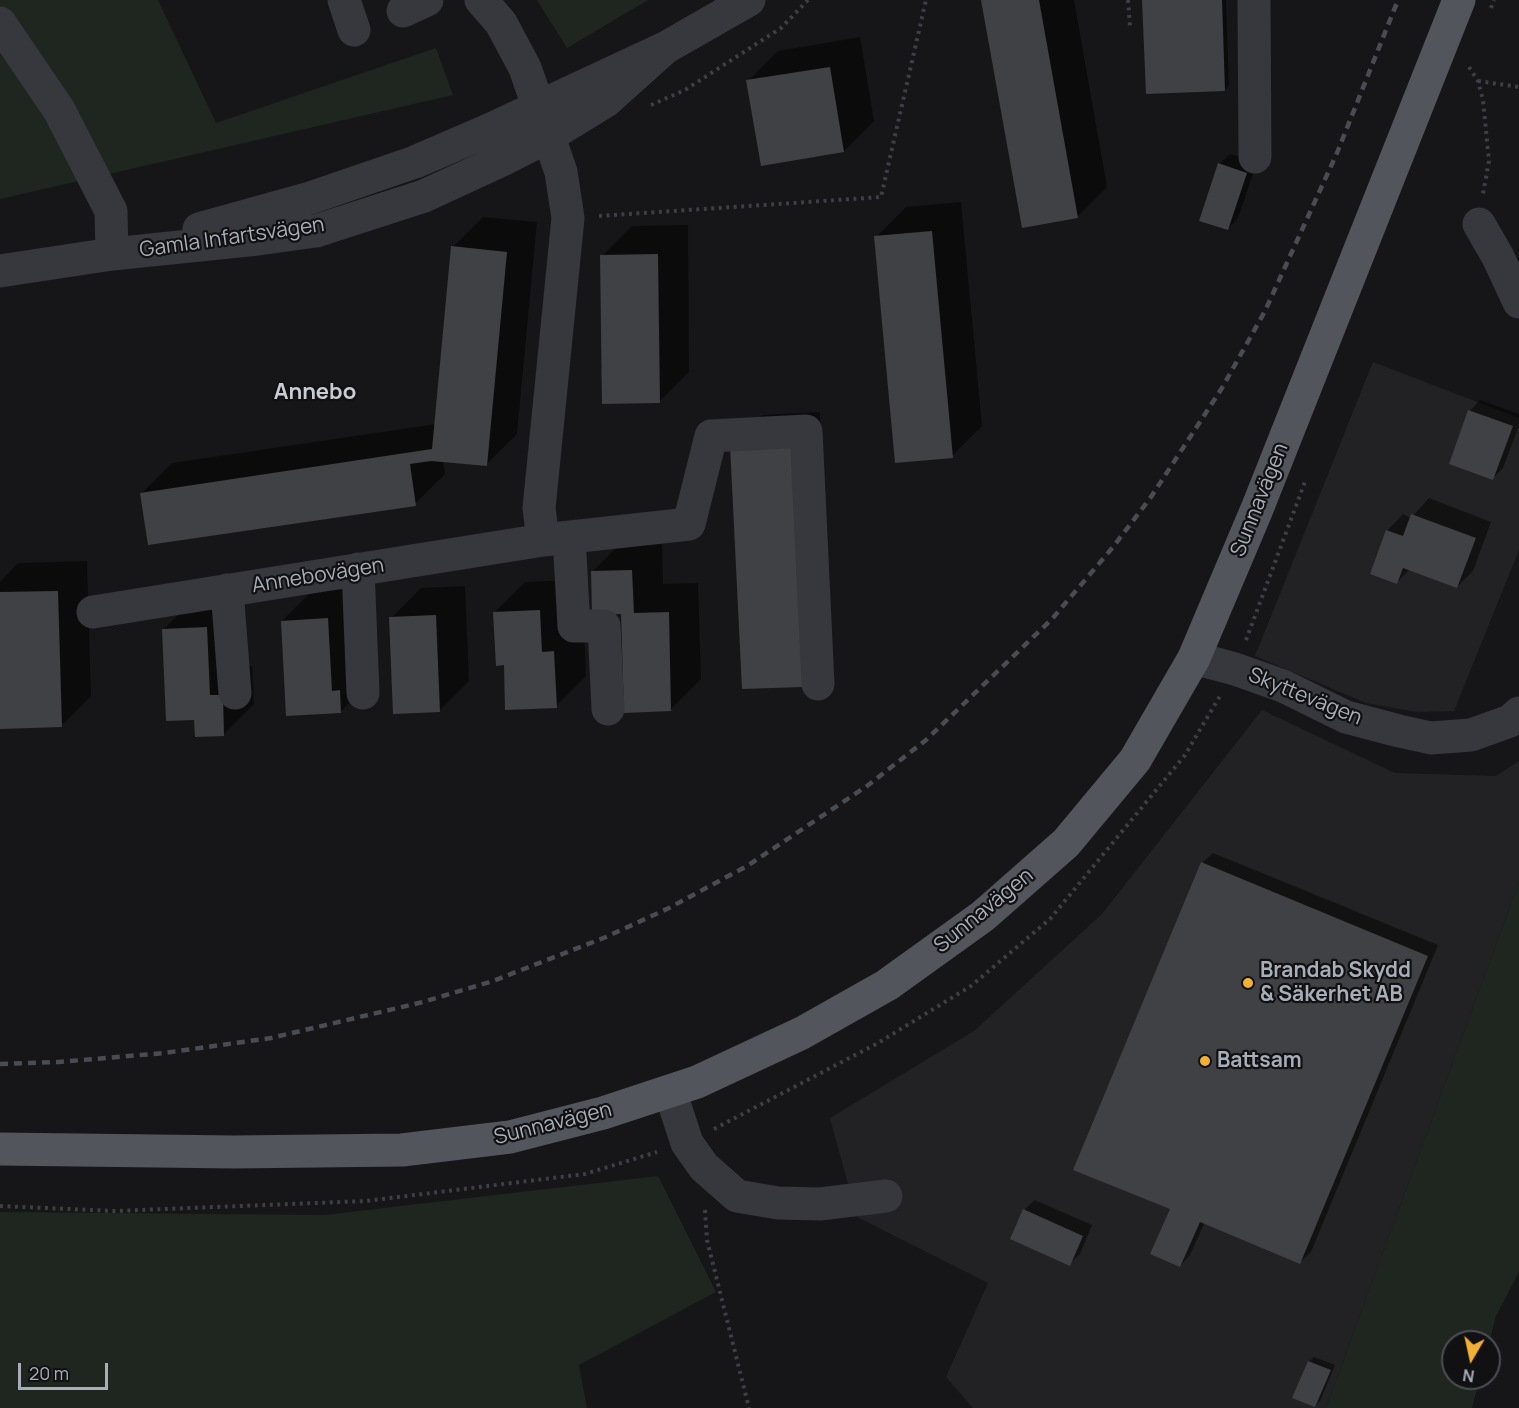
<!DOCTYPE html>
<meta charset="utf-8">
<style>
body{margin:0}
#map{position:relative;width:1519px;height:1408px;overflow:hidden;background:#161618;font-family:Manrope,sans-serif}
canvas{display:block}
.north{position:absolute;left:1441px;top:1330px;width:60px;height:60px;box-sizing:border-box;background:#111113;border:2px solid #4d4f55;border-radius:50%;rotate:189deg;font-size:16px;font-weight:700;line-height:24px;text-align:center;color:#a8adb8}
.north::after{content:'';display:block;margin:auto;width:21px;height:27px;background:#f2b134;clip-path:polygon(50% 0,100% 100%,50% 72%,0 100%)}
.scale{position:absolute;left:18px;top:1363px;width:90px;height:27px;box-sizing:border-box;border:3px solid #a8adb8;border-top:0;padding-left:8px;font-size:18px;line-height:21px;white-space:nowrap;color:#a8adb8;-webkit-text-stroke:4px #111113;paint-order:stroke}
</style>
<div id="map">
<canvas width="1519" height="1408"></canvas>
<div class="north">N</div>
<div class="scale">20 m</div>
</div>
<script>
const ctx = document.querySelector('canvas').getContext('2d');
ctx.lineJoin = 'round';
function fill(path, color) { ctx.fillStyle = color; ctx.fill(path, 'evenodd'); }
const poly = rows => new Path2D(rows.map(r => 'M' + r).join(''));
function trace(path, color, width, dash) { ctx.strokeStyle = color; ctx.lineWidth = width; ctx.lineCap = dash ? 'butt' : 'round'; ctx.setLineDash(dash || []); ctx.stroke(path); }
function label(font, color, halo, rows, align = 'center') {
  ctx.font = font + ' Manrope,sans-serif'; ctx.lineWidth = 4.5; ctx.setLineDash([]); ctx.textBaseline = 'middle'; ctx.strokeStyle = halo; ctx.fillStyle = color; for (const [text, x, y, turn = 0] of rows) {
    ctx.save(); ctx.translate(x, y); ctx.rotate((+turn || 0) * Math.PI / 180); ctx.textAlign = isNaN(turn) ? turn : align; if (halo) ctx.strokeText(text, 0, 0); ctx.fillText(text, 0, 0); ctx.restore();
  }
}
const built = poly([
 [1373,362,1519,418,1519,550,1454,711,1417,712,1366,703,1255,656],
 [1262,710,1395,773,1496,776,1519,761,1519,882,1326,1408,973,1408,946,1377,988,1283,857,1217,830,1118,974,1031,1102,914]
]);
const green = poly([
 [0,0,158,0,216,123,436,48,453,95,0,199],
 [537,0,648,0,567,48],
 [1519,882,1519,1272,1496,1316,1489,1343,1453,1342,1453,1378,1480,1378,1472,1408,1326,1408],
 [658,1176,716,1292,579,1365,587,1408,0,1408,0,1212,324,1215]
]);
const shadow = poly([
 [982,0,1074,0,1107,187,1077,217],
 [1144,0,1226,0,1229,85,1225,90],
 [860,37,874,121,844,151,748,81,778,51],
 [1230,154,1257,162,1238,218,1228,229,1219,164],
 [961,202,982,426,952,456,876,237,906,207],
 [483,217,537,222,517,434,487,464,443,460,445,474,415,504,142,493,172,463,436,424,453,247],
 [688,225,689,372,659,402,602,256,632,226],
 [1480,400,1519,414,1519,425,1503,468,1493,478,1470,411],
 [820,412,832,655,732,445,762,415],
 [1429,498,1491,522,1473,571,1457,587,1410,569,1397,582,1371,573,1388,530,1403,514,1411,518],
 [662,541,663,584,698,583,701,679,671,709,623,613,592,572,622,542],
 [87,561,91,696,61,726,0,728,0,582,18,563],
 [570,580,584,622,586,676,556,706,505,664,495,612,525,582],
 [465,586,469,681,439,711,391,618,421,588],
 [358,589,370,682,340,712,282,621,312,591],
 [237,598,239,666,252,666,254,704,224,734,195,718,164,629,194,599],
 [1213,853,1438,945,1311,1252,1300,1262,1205,1222,1190,1255,1180,1266,1172,1208,1202,863],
 [1035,1200,1092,1225,1080,1254,1069,1264,1024,1210],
 [1314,1357,1335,1365,1320,1401,1315,1406,1309,1362]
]);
const building = poly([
 [981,0,1039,0,1078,218,1022,228],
 [1142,0,1222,0,1225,91,1146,94],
 [830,67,844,152,761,166,746,80],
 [1218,163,1247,173,1228,230,1199,221],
 [932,231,953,458,895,463,874,236],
 [451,246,507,252,487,466,431,461,410,464,416,506,148,545,140,493,432,449],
 [658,254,660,403,602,404,600,255],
 [1468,410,1513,426,1493,480,1449,464],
 [791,441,803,687,742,689,730,445],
 [1411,514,1476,538,1457,588,1403,568,1397,584,1370,574,1386,530,1403,536],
 [632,570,634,613,669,612,671,711,624,713,621,614,592,615,591,571],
 [58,591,62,727,0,729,0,592],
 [540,610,542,652,554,651,557,708,505,710,504,665,496,666,493,612],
 [436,615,440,712,393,714,389,617],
 [328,618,332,691,340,690,341,713,286,716,281,621],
 [207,627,210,695,223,695,224,736,195,737,194,720,166,721,162,629],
 [1201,862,1428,956,1300,1264,1200,1222,1180,1267,1150,1254,1170,1209,1073,1170],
 [1023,1209,1083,1236,1070,1266,1010,1239],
 [1308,1361,1331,1370,1315,1407,1292,1398]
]);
const path = poly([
 [1128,0,1130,27],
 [1491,8,1494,0],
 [1469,67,1478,81,1483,100,1489,161,1483,194],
 [1478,81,1519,87],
 [651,105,685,90,781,28,808,0],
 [599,216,881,197,926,0],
 [1246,640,1306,479],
 [714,1129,878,1043,971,986,1050,919,1185,755,1220,696],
 [0,1206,115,1211,366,1201,585,1174,657,1152],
 [705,1210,707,1240,749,1408]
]);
const minor = poly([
 [344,0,354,30],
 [481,0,501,23,525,68,561,172,568,218,539,508,543,540],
 [1254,0,1255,157],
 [403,11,427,0],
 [0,23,59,110,111,211,112,254],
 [1479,224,1498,257,1519,302],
 [199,229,307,199,415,162,489,130,665,48,749,0],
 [0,271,112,254,258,239,316,231,424,196,502,160,549,136,606,101,665,48],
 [569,537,574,626,604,626,608,709],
 [358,569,363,693],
 [227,590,235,693],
 [93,612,543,540,689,524,711,436,806,431,818,684],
 [1194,658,1235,669,1283,686,1346,717,1399,731,1431,738,1471,735,1510,721,1519,713],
 [670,1091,687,1143,704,1167,737,1196,778,1203,820,1204,886,1196]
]);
const major = poly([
 [0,1149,234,1152,402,1150,510,1137,603,1113,697,1082,802,1033,887,985,983,916,1066,843,1135,760,1194,658,1257,509,1459,0]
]);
const rail = poly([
 [0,1064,59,1062,164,1053,271,1038,423,1002,493,981,606,937,669,908,747,866,867,786,926,740,1052,619,1113,547,1151,497,1222,388,1265,311,1337,153,1398,0]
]);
const markers = [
 [1248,983,6,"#f2b134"],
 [1205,1061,6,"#f2b134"]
];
const streetNames = [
 ["Gamla Infartsvägen",232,238,-8],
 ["Sunnavägen",1260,500,-68],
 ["Annebovägen",318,576,-9],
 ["Skyttevägen",1305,697,22],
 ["Sunnavägen",984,911,-39],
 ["Sunnavägen",553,1124,-14]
];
const poiNames = [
 ["Brandab Skydd",1260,971],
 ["& Säkerhet AB",1260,995],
 ["Battsam",1217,1061]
];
const neighbourhoodNames = [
 ["Annebo",315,393]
];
fill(built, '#222225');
fill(green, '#1e261f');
fill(shadow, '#0007');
fill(building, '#404145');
trace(path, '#3d3f44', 4, [3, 4.5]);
trace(minor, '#37383d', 33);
trace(major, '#53555c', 33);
trace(rail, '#4a4c52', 4.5, [8, 6]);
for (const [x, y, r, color] of markers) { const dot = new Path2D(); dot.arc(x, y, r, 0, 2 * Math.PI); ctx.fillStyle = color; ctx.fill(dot); trace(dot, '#111113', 2); }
label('21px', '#a8adb8', '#111113', streetNames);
label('bold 21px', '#a8adb8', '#111113', poiNames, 'left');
label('bold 22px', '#c9ccd4', '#111113', neighbourhoodNames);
</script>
